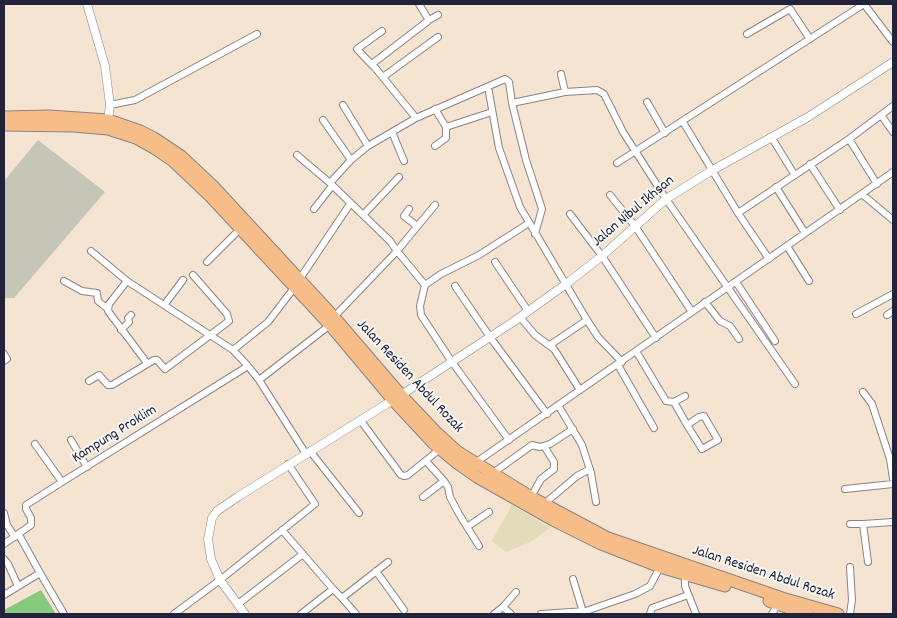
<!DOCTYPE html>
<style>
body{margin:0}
#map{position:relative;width:897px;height:618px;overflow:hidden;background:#f4e4d1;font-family:Dekko,sans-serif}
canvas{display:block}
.frame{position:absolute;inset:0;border:5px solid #22223b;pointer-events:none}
</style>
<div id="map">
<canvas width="897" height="618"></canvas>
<div class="frame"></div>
</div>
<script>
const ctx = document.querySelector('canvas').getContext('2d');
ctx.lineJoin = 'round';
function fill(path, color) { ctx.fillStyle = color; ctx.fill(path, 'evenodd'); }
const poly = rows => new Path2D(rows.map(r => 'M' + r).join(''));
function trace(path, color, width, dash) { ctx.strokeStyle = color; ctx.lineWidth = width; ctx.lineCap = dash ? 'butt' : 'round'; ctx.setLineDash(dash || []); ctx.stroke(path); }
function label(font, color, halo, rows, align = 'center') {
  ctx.font = font + ' Dekko,sans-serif'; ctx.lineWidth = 4; ctx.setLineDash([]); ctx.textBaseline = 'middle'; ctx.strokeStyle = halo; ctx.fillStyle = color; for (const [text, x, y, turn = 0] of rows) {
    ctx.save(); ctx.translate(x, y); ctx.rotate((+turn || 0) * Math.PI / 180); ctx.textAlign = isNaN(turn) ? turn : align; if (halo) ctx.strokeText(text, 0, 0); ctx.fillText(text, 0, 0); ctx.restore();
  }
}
const built = poly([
 [512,505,550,528,530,542,506,552,492,541]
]);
const industrial = poly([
 [38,140,105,192,14,298,4,298,4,181]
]);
const green = poly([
 [41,590,56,614,4,614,4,610]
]);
const minor = poly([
 [864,4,893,42],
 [429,20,438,15],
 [747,34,790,9,810,39],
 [372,65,357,49,382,31],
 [561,74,565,92],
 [383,77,438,37],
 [488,87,499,148,520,207,587,320],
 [647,102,665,133],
 [512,103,565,92,597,90,604,94,623,132,666,199,795,384],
 [110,105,135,100,257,34],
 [343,105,368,146],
 [435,109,446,127,492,112],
 [881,115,893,132],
 [416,118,372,64,428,21,428,19,419,4],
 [323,120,351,160],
 [683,122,738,213,769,259],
 [392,132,404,161],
 [772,138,794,174],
 [849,139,877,184],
 [435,146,446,138,446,127],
 [297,155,330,183],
 [617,163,864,4],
 [810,164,840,210],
 [776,187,805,233],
 [610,195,635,226,692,312],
 [863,195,893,220],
 [435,205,397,251,425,285,441,274,479,255,529,223],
 [314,209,332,186],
 [409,209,404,216,417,226],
 [738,213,849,139,893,106],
 [570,214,602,256,656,338],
 [363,215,399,177],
 [787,246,809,281],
 [91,251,127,281,233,350,248,366],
 [207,262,240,229],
 [495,262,528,311],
 [299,280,350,204],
 [64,281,82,291,97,293,98,301,108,309],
 [127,281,109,304,108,311,147,363],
 [736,282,775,341],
 [425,285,420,306,421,315,452,362,509,440],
 [455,286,490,337,547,414],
 [705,302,720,321,730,326,739,339],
 [165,304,183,280],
 [856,314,893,294],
 [887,315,893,311],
 [334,317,397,251,390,241,330,183,351,160,368,146,416,118,505,79,509,82,512,103,526,160,542,209,535,234],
 [520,317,535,335,554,349,580,390],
 [121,330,129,322,128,318,131,315],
 [550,345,587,320,598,337,622,362],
 [233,350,268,322,294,288],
 [636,351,666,401,674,402,685,396],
 [4,354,7,359,4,361],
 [618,365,654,428],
 [89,381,99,375,108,385,112,385,154,360,157,360,165,369,229,321,227,314,193,275],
 [863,392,872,404,890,459,893,479],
 [674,402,687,425,699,417,704,416,718,440,702,449,687,425],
 [558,405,582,445,591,473,596,502],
 [361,421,401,475,404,476,408,475,440,449],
 [71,440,87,467],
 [35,444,62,482],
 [310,451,359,513],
 [306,454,259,380,330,325],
 [475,463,893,172],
 [493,473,532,445,540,447,550,444,573,429],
 [444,481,448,487,450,497,459,514,479,546],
 [845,489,893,484],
 [423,497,444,481,426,461],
 [531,497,541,479,554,469,554,462,544,446],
 [544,504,577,476,590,469],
 [4,513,7,525,15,537],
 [850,524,863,524],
 [467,527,489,512],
 [282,530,333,589,301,614],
 [4,544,31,525,31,518,26,509,26,505,62,482,248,366,259,380],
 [4,559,8,564,18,586],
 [868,562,863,524,893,522],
 [376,571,404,610],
 [40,573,64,614],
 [685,574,685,586,696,614],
 [573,579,583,612],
 [333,589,342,598,388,562],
 [4,595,40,573,19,535],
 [342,598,356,614],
 [238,604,303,554],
 [503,607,511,614],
 [174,614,220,580,315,504,288,464],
 [494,614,503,607,516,592],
 [541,614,586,611,635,594,650,586,660,567],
 [650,614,652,608,688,595],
 [772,614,779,602],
 [850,614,852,600,850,567]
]);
const tertiary = poly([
 [87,4,105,66,110,105,108,120],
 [401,395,513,322,566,284,602,256,666,199,711,171,808,117,893,62],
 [245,614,220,580,211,559,208,539,212,518,217,511,239,496,393,400]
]);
const trunk = poly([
 [4,117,49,116,108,120,140,131,154,138,181,156,213,186,334,317,401,395,436,432,458,452,531,497,608,538,782,598,838,614],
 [4,125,73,126,108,129,136,138,154,148,173,161,210,196,330,325,393,400,434,444,457,463,477,477,553,520,601,544,660,567,725,586],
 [769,601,807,614]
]);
const streetNames = [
 ["Jalan Nibul Ikhsan",634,212,-40],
 ["Jalan Residen Abdul Rozak",409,377,47],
 ["Kampung Proklim",115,435,-32],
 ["Jalan Residen Abdul Rozak",763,574,18]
];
fill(built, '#e1dcba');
fill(industrial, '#c5c5b8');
fill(green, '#88c87f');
trace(minor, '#8b8386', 8);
trace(tertiary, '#8b8386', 9);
trace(trunk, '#8b8386', 13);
trace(minor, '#fff', 6);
trace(tertiary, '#fff', 8);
trace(trunk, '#f7bd88', 11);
label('15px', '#22223b', '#f6f6f2', streetNames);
</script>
